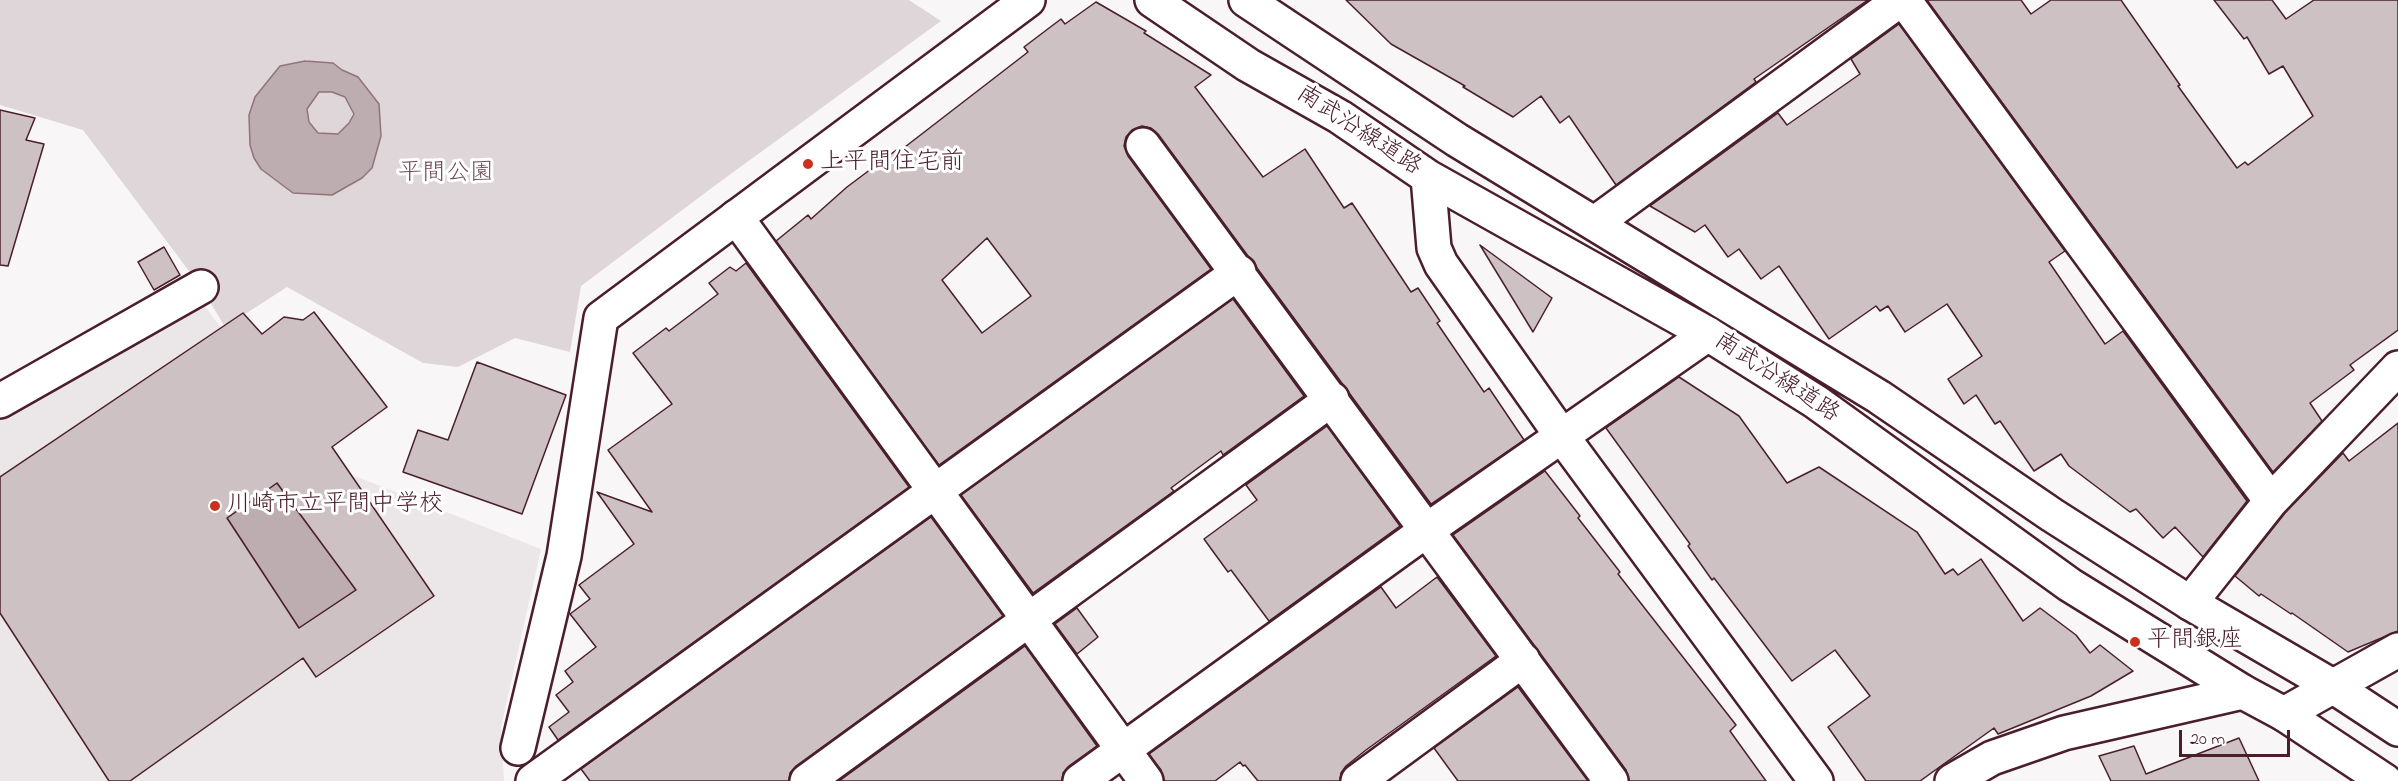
<!DOCTYPE html>
<meta charset="utf-8">
<style>
body{margin:0}
#map{position:relative;width:2398px;height:781px;overflow:hidden;background:#f8f6f7;font-family:"Indie Flower",sans-serif}
canvas{display:block}
.scale{position:absolute;left:2179px;top:730px;width:111px;height:27px;box-sizing:border-box;border:3px solid #4a1f2b;border-top:0;padding-left:8px;font-size:18px;line-height:21px;white-space:nowrap;color:#4a1f2b;-webkit-text-stroke:4px #fff;paint-order:stroke}
</style>
<div id="map">
<canvas width="2398" height="781"></canvas>
<div class="scale">20 m</div>
</div>
<script>
const ctx = document.querySelector('canvas').getContext('2d');
ctx.lineJoin = 'round';
function fill(path, color) { ctx.fillStyle = color; ctx.fill(path, 'evenodd'); }
const poly = rows => new Path2D(rows.map(r => 'M' + r).join(''));
function trace(path, color, width, dash) { ctx.strokeStyle = color; ctx.lineWidth = width; ctx.lineCap = dash ? 'butt' : 'round'; ctx.setLineDash(dash || []); ctx.stroke(path); }
function label(font, color, halo, rows, align = 'center') {
  ctx.font = font + ' "Indie Flower","Klee One",sans-serif'; ctx.lineWidth = 6; ctx.setLineDash([]); ctx.textBaseline = 'middle'; ctx.strokeStyle = halo; ctx.fillStyle = color; for (const [text, x, y, turn = 0] of rows) {
    ctx.save(); ctx.translate(x, y); ctx.rotate((+turn || 0) * Math.PI / 180); ctx.textAlign = isNaN(turn) ? turn : align; if (halo) ctx.strokeText(text, 0, 0); ctx.fillText(text, 0, 0); ctx.restore();
  }
}
const built = poly([
 [204,305,321,463,541,549,501,727,504,781,0,781,0,418]
]);
const green = poly([
 [0,0,909,0,941,21,717,184,581,286,570,352,515,338,458,367,423,363,287,287,225,327,201,287,83,130,0,105]
]);
const water = poly([
 [305,61,333,63,342,70,358,77,379,104,381,136,372,168,362,178,332,195,293,193,261,169,254,158,250,145,249,115,255,97,280,66,305,61],
 [319,92,332,92,345,97,354,114,349,123,338,134,318,133,309,122,307,109,319,92],
 [277,483,356,590,299,628,227,518,277,483]
]);
const building = poly([
 [1346,0,1868,0,1754,79,1756,82,1616,185,1569,116,1560,123,1541,96,1513,117,1463,87,1465,86,1391,44,1346,0],
 [1927,0,2021,0,2031,14,2051,0,2121,0,2180,85,2178,86,2237,168,2245,162,2248,165,2313,116,2283,66,2269,74,2247,37,2244,39,2214,0,2272,0,2286,19,2314,0,2398,0,2398,330,2350,365,2354,370,2310,403,2322,421,2273,472,1927,0],
 [1096,2,1146,31,1144,33,1211,75,1195,87,1263,177,1305,149,1344,208,1352,203,1411,292,1418,288,1440,321,1437,323,1484,392,1489,388,1524,440,1431,504,1257,268,1254,261,1248,256,1158,134,1151,128,1142,126,1132,130,1126,137,1124,146,1128,156,1211,269,939,465,776,241,808,215,811,219,847,187,899,148,901,150,1028,52,1024,47,1061,19,1065,24,1096,2],
 [987,238,1031,296,982,333,942,280,987,238],
 [1899,24,2065,251,2049,262,2105,344,2123,331,2247,501,2203,557,2175,527,2163,538,2136,509,2130,512,2069,466,2061,454,2034,471,2000,421,1995,424,1976,395,1964,404,1948,379,1982,356,1947,304,1905,332,1888,306,1880,311,1876,306,1829,339,1779,266,1761,279,1739,249,1728,257,1705,225,1695,232,1650,206,1778,113,1787,125,1860,74,1851,59,1899,24],
 [0,110,35,118,26,140,44,144,8,266,0,265,0,110],
 [1480,245,1552,298,1533,332,1480,245],
 [164,247,180,275,154,290,138,262,164,247],
 [746,263,909,487,558,740,549,727,569,712,556,695,573,682,565,671,596,647,570,614,590,599,579,585,634,544,597,492,652,512,608,450,672,404,633,353,666,328,669,331,718,294,709,283,730,267,736,271,746,263],
 [1233,299,1304,396,1223,455,1221,451,1171,488,1174,491,1033,593,961,495,1233,299],
 [314,312,387,407,332,447,434,596,316,677,303,658,130,781,109,781,0,613,0,477,243,313,262,334,284,317,303,320,314,312],
 [277,483,356,590,299,628,227,518,277,483],
 [477,362,566,395,522,514,403,472,418,430,448,440,477,362],
 [1679,377,1739,416,1787,483,1819,467,1917,532,1945,574,1953,569,1958,575,1981,559,2023,621,2040,608,2076,635,2090,653,2100,645,2133,671,2091,696,1998,734,1994,728,1920,781,1866,781,1828,727,1870,696,1835,650,1792,681,1714,578,1712,580,1688,546,1690,544,1606,428,1679,377],
 [2398,423,2398,631,2348,652,2292,613,2291,614,2261,594,2259,596,2235,576,2285,513,2343,453,2349,461,2398,423],
 [1327,426,1400,526,1269,621,1231,570,1228,572,1204,539,1257,500,1246,485,1327,426],
 [1545,471,1580,516,1578,518,1620,572,1618,574,1736,725,1730,731,1766,781,1629,781,1626,770,1453,535,1545,471],
 [931,517,1003,616,796,766,790,773,789,781,590,781,581,769,931,517],
 [1437,577,1496,656,1366,750,1346,766,1341,773,1340,781,1258,781,1245,765,1243,766,1240,762,1215,781,1164,781,1161,770,1149,754,1381,587,1396,608,1437,577],
 [1077,608,1098,637,1077,654,1055,624,1077,608],
 [1025,646,1097,746,1069,766,1063,773,1062,781,839,781,1025,646],
 [1518,687,1588,781,1458,781,1434,748,1518,687],
 [2239,738,2259,781,2111,781,2099,756,2134,746,2146,774,2239,738]
]);
const minor = poly([
 [1904,0,2271,501],
 [1143,145,1611,781],
 [736,217,1146,781],
 [1595,223,1900,0],
 [0,401,201,287],
 [2190,603,2271,501,2398,368],
 [2284,714,2398,650],
 [533,781,1239,272],
 [807,781,1332,399],
 [1080,781,1427,530,1708,334],
 [1358,781,1523,660],
 [1952,781,1992,758,2064,733,2243,692]
]);
const tertiary = poly([
 [1152,0,1248,65,1340,117,1428,177,1708,334,1816,402,2070,585,2243,692,2284,714,2385,781],
 [1246,0,1457,140,1879,397,2052,515,2190,603,2334,687,2398,729],
 [1428,177,1434,248,1441,264,1561,435,1816,781],
 [518,748,564,556,601,318,1028,0]
]);
const markers = [
 [808,164,6,"#c8321e"],
 [215,506,6,"#c8321e"],
 [2135,642,6,"#c8321e"]
];
const streetNames = [
 ["南武沿線道路",1358,132,33],
 ["南武沿線道路",1776,379,33]
];
const poiNames = [
 ["上平間住宅前",820,164],
 ["川崎市立平間中学校",227,506],
 ["平間銀座",2147,642]
];
const parkNames = [
 ["平間公園",446,175]
];
fill(built, '#ebe6e8');
fill(green, '#ded6d9');
fill(water, '#bdadb0');
trace(water, '#8f747b', 1.5);
fill(building, '#cdc1c4');
trace(building, '#4a1f2b', 1.5);
trace(minor, '#4a1f2b', 38);
trace(tertiary, '#4a1f2b', 38);
trace(minor, '#fff', 33);
trace(tertiary, '#fff', 33);
for (const [x, y, r, color] of markers) { const dot = new Path2D(); dot.arc(x, y, r, 0, 2 * Math.PI); ctx.fillStyle = color; ctx.fill(dot); trace(dot, '#fff', 2); }
label('24px', '#4a1f2b', '#fff', streetNames);
label('24px', '#4a1f2b', '#fff', poiNames, 'left');
label('24px', '#6f4d56', '#fff', parkNames);
</script>
